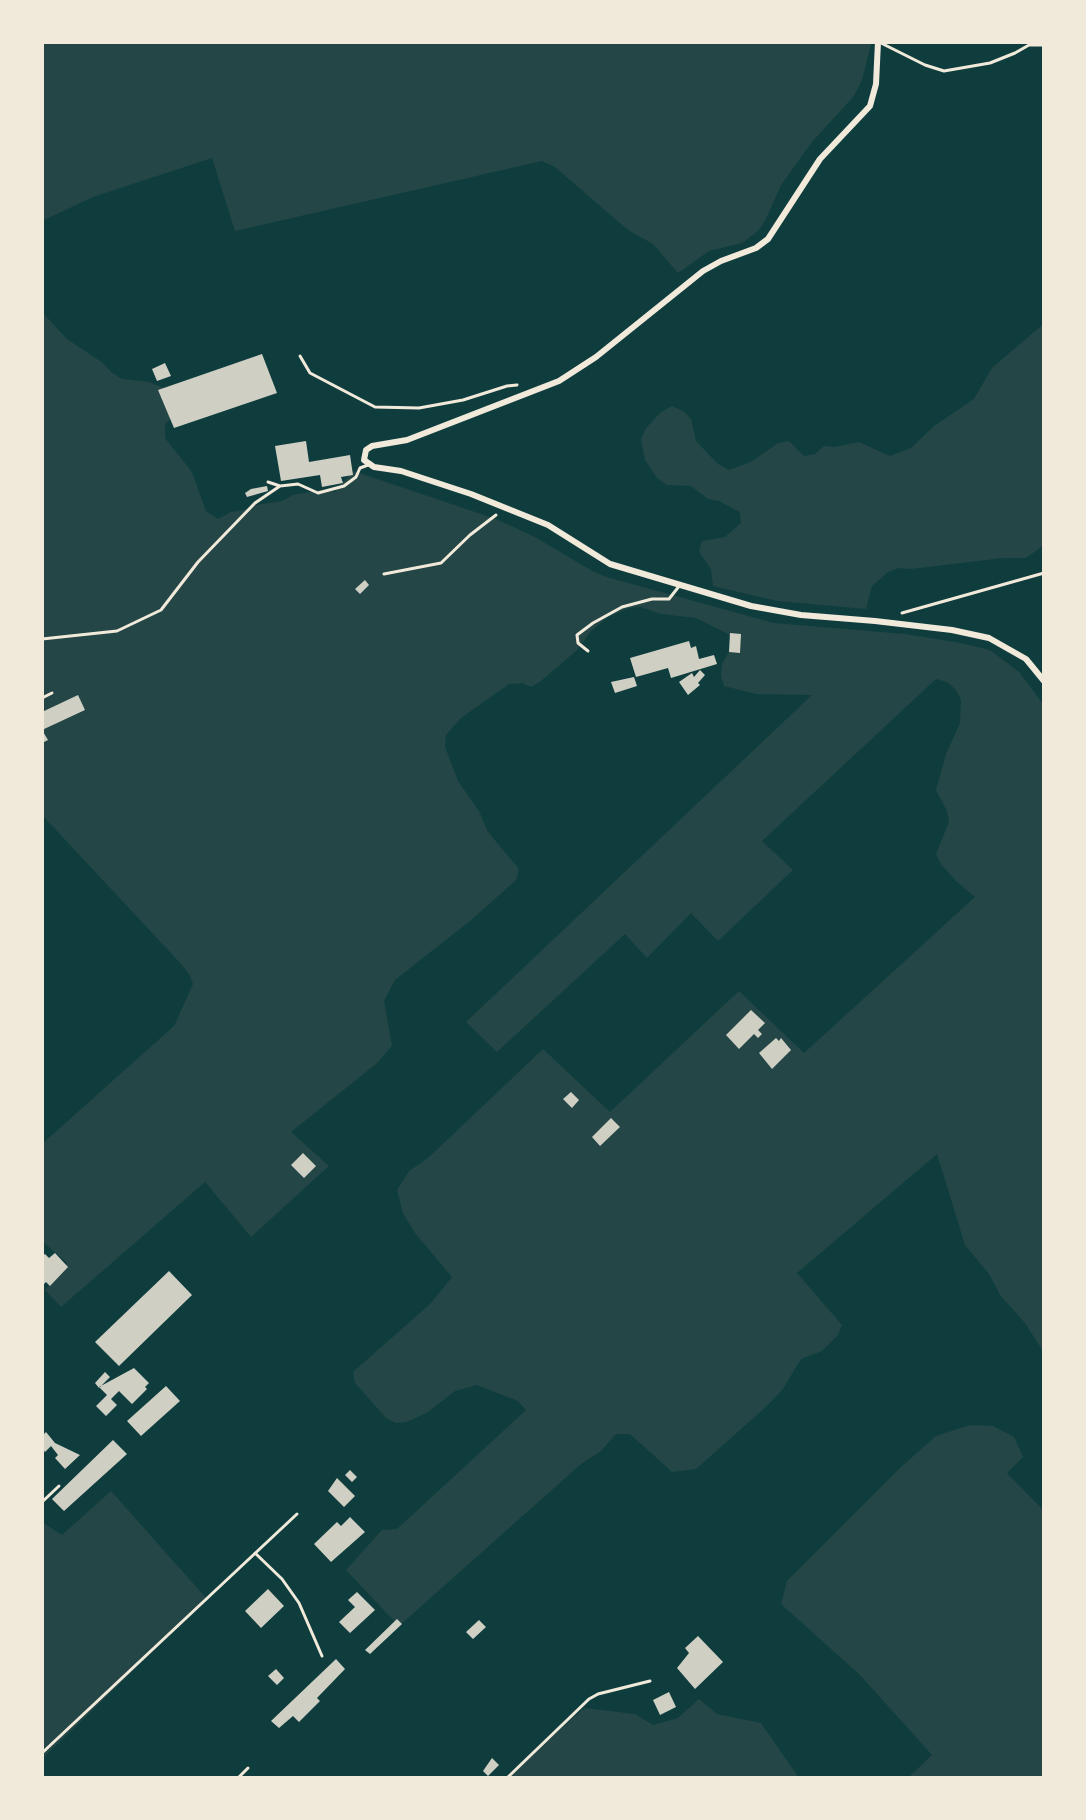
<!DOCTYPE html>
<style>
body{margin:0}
#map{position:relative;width:1086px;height:1820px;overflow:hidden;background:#0f3d3e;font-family:Figtree,sans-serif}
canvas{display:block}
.frame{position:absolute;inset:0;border:44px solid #f1e9da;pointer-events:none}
</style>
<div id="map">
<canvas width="1086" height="1820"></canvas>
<div class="frame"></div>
</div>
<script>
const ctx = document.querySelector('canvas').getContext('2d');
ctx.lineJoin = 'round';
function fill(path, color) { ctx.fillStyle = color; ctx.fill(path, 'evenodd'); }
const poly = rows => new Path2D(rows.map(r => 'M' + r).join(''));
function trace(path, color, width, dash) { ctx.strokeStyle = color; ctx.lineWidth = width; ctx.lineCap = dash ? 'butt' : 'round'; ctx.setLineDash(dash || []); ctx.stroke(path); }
const green = poly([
 [42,42,870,42,871,44,862,80,854,96,812,142,781,185,765,221,757,232,742,243,709,251,678,273,653,244,628,230,555,167,542,161,235,231,212,158,93,197,42,221],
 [42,312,67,339,103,363,111,372,122,379,149,382,164,388,183,407,165,424,165,438,192,472,206,511,218,519,231,512,244,510,256,505,282,501,293,495,321,490,335,492,353,471,496,519,535,537,594,572,610,578,774,623,905,634,961,643,990,650,1019,672,1044,705,1044,1353,1025,1323,1000,1295,989,1274,965,1245,937,1154,797,1273,842,1325,838,1335,822,1351,801,1359,783,1389,767,1406,696,1469,672,1472,630,1434,616,1434,601,1451,581,1464,399,1626,346,1570,382,1530,397,1529,526,1410,518,1401,477,1385,455,1391,428,1412,407,1422,396,1423,386,1418,355,1383,353,1372,430,1304,452,1277,415,1233,403,1213,397,1190,409,1171,428,1158,543,1049,610,1112,739,991,804,1053,975,897,957,882,941,864,936,854,949,822,947,811,936,790,946,754,960,723,961,700,956,690,947,682,936,679,762,841,793,870,718,941,691,913,647,958,625,934,497,1052,466,1022,812,695,756,694,724,686,721,676,722,664,733,645,728,634,696,618,661,614,640,607,629,608,608,617,591,631,577,650,541,681,531,687,522,683,509,684,461,718,446,735,445,747,458,781,479,811,488,832,519,869,516,880,470,921,395,980,384,1001,392,1046,376,1064,291,1132,329,1166,251,1237,205,1182,61,1307,45,1290,67,1263,42,1241,42,1144,174,1026,193,984,189,974,182,965,42,815],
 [1042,325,1044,545,1026,558,1003,558,911,569,899,568,888,572,872,586,866,609,777,601,713,586,711,569,699,552,702,541,725,537,741,523,740,512,719,501,708,499,691,486,667,485,657,478,645,460,641,439,646,428,661,412,672,406,683,411,691,419,696,441,718,464,729,470,751,462,778,443,789,441,804,456,815,454,824,446,835,447,859,442,890,456,911,448,934,426,974,399,992,368],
 [970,1425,993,1426,1014,1437,1023,1457,1007,1473,1044,1511,1044,1778,908,1778,932,1755,860,1675,781,1604,787,1581,900,1468,936,1436],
 [111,1491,207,1599,42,1759,42,1522,62,1535],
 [699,1699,717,1714,761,1723,799,1778,505,1778,584,1708,635,1714,653,1725,678,1718]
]);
const building = poly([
 [262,354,277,393,174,428,158,390],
 [165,363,171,376,157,381,152,369],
 [306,441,309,462,350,455,353,475,341,477,343,483,322,487,320,475,281,481,275,446],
 [267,486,268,491,247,497,245,493,251,489],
 [365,580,369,585,360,594,355,589],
 [730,633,741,634,740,653,729,652],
 [689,641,691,648,696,646,699,659,714,655,717,664,671,678,668,668,636,677,630,658],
 [700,670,705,675,698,683,700,685,688,695,679,682,692,673,694,677],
 [634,677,637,686,615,693,611,682],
 [78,695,85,710,42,730,48,740,42,743,42,712],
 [751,1010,765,1023,758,1030,762,1034,758,1038,754,1034,739,1049,726,1035],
 [776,1038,779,1041,781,1038,791,1050,772,1069,759,1053],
 [571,1092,579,1100,572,1108,563,1099],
 [611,1118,620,1127,600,1146,592,1137],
 [303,1153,316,1166,304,1178,291,1165],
 [55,1253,68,1267,50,1286,46,1282,42,1286,42,1256,45,1254,49,1258],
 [169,1271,192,1295,119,1366,95,1342],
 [134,1368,149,1383,145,1387,147,1389,132,1404,119,1391,111,1399,117,1405,106,1416,96,1406,107,1395,99,1387],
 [105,1372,110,1377,99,1388,95,1383],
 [166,1386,180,1401,141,1436,127,1421],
 [46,1432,55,1443,80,1455,65,1469,55,1458,58,1455,51,1446,45,1452,42,1448,42,1436],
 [113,1440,127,1454,64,1511,52,1499],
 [350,1470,357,1477,352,1482,345,1475],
 [337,1478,355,1496,344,1507,328,1491],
 [350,1517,365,1532,331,1562,314,1544,337,1522,341,1526],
 [268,1589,284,1606,261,1628,245,1611],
 [357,1592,375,1610,350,1633,339,1622,355,1607,348,1600],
 [397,1619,402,1624,370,1654,365,1650],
 [479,1620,486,1627,473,1639,466,1632],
 [698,1636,723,1662,695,1689,677,1668,689,1653,685,1648],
 [336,1659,345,1669,317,1698,320,1701,299,1722,293,1716,279,1728,271,1721],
 [276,1669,284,1678,277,1685,268,1676],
 [669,1692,676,1707,660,1715,653,1700],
 [492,1758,499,1765,488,1776,483,1771]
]);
const path = poly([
 [300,356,310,373,375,407,419,408,463,400,507,386,517,385],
 [384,574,441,563,470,535,496,515],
 [902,613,1044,573],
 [255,1553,282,1579,299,1603,322,1656],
 [42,1753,297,1514]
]);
const service = poly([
 [879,42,925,65,944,71,990,63,1015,53,1029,45,1029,42],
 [1029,45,1044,45],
 [268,482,280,486,298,484,318,493,344,486,356,477,360,468,368,465],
 [42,639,117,631,161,610,198,562,255,503,280,486],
 [588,651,578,643,577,635,593,623,622,607,652,599,669,599,680,585],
 [42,698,52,693],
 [42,1502,59,1486],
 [238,1778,248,1768],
 [507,1778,589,1699,598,1694,650,1681]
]);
const minor = poly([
 [878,42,876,84,870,106,820,159,768,239,756,248,721,261,703,271,596,357,559,381,407,440,372,446,366,450,364,460,374,467,401,471,471,494,548,525,610,564,751,606,801,615,875,621,952,630,989,638,1026,659,1044,681]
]);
fill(green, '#244646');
fill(building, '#cfcfc3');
trace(path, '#f1e9da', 3);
trace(service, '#f1e9da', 3);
trace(minor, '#f1e9da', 6);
</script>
